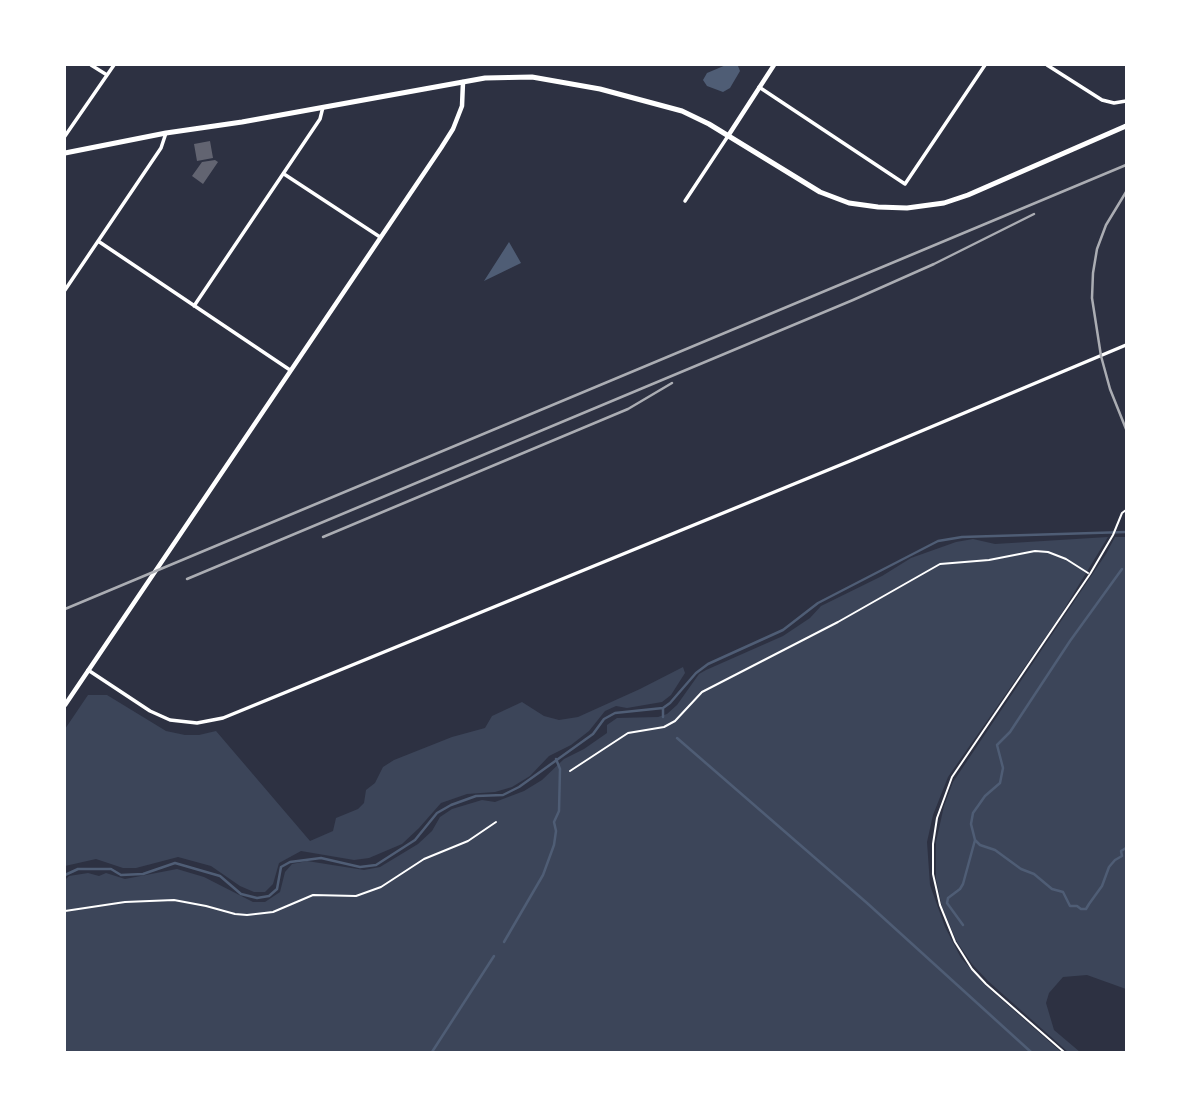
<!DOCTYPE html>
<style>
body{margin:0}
#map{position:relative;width:1191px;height:1117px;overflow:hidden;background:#2d3142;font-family:"Work Sans",sans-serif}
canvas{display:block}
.frame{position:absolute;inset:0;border:66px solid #fff;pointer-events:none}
</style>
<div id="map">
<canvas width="1191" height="1117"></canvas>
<div class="frame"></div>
</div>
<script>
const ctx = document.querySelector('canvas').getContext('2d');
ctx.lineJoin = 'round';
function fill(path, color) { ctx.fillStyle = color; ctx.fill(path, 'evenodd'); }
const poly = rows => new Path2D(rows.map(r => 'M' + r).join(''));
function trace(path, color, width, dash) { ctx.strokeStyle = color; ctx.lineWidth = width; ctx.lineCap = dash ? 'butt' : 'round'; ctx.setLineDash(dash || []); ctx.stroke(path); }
const green = poly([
 [1108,537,1058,619,948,777,933,815,927,842,930,885,945,927,961,958,985,985,1061,1052,65,1052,65,880,69,876,88,873,99,876,106,873,125,879,177,869,204,877,253,902,265,902,280,892,285,872,292,864,307,861,364,870,380,867,418,844,432,831,440,817,452,809,482,800,495,802,524,791,542,780,564,759,584,749,607,733,607,725,617,718,658,717,667,714,677,705,699,674,706,670,783,636,810,618,821,606,882,576,911,558,956,542,973,539,995,544],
 [1115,537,1126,537,1126,989,1087,975,1063,977,1049,993,1046,1003,1054,1030,1080,1052,1068,1052,988,981,972,964,957,942,942,907,936,879,936,842,944,806,953,782,1106,554],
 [683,667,685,673,671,695,662,702,627,708,616,706,605,711,589,731,571,745,549,756,530,776,512,787,495,792,467,794,441,803,419,828,402,844,369,858,354,860,301,851,279,863,273,884,265,892,254,892,240,886,211,866,178,857,136,868,123,868,96,859,65,866,65,729,88,695,107,695,166,731,185,735,199,735,216,731,310,841,333,831,336,818,358,809,364,803,366,790,375,783,383,767,394,760,452,737,485,728,492,716,522,702,544,716,559,720,578,717,640,689]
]);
const water = poly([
 [726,65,738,66,740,71,730,88,723,92,707,86,703,80,707,73],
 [509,242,521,263,484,281]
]);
const stream = poly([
 [1122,569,1070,641,1010,732,997,745,1003,768,1000,783,985,796,973,813,971,824,975,840,980,845,995,850,1021,869,1034,874,1052,889,1063,892,1070,906,1077,906,1081,909,1086,909,1089,904,1102,886,1109,867,1115,860,1122,856,1121,851,1126,848],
 [663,708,663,717],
 [677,738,867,903,1031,1052],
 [65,875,78,869,111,869,121,875,143,874,175,863,220,876,241,894,257,898,269,896,277,889,281,867,290,862,321,858,360,867,376,865,415,840,437,813,451,805,476,796,503,795,519,787,593,734,604,719,615,713,663,708,670,703,696,673,708,664,783,630,818,603,938,541,962,537,1126,532],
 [963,925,947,903,948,898,960,889,963,884,975,840],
 [504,942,543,875,554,845,556,831,554,822,559,811,560,769,556,759],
 [432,1052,494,956]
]);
const building = poly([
 [210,141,213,158,197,161,194,144],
 [215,160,218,162,203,184,192,176,202,162]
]);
const path = poly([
 [570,771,628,733,664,727,675,721,702,692,838,622,940,564,989,560,1035,551,1048,552,1066,559,1088,573],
 [65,911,125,902,174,900,206,906,235,914,247,915,273,912,313,895,356,896,381,887,424,859,468,841,496,822],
 [1064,1052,986,984,972,969,955,942,940,905,933,874,933,844,937,818,952,777,1090,574,1113,535,1122,513,1126,510]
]);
const minor = poly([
 [91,65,107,75],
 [1047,65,1102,100,1114,103,1126,101],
 [759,87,905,184,985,65],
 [65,136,114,65],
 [284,174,380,237],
 [685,201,728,136],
 [98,241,290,370],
 [65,290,161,148,166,133],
 [194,306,320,119,323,107],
 [88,670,150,711,170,720,197,723,223,718,850,461,1126,345]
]);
const tertiary = poly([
 [65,705,441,148,453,129,462,106,463,82]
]);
const secondary = poly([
 [728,136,774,65]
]);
const trunk = poly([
 [65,153,166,133,242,122,485,78,532,77,600,89,682,111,709,124,820,192,849,203,878,207,907,208,944,203,968,195,1126,126]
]);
const rail = poly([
 [1126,192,1106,225,1097,249,1093,273,1092,298,1101,356,1110,389,1126,429],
 [323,537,628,409,672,383],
 [187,579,853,300,934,264,1034,214],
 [65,609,1126,165]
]);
fill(green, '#3c4559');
fill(water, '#4f5d75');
trace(stream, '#4f5d75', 2.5);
fill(building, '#626471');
trace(path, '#fff', 2);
trace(minor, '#fff', 3.5);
trace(tertiary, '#fff', 4.5);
trace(secondary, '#fff', 4.5);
trace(trunk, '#fff', 5);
trace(rail, '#abadb3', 2.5);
</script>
